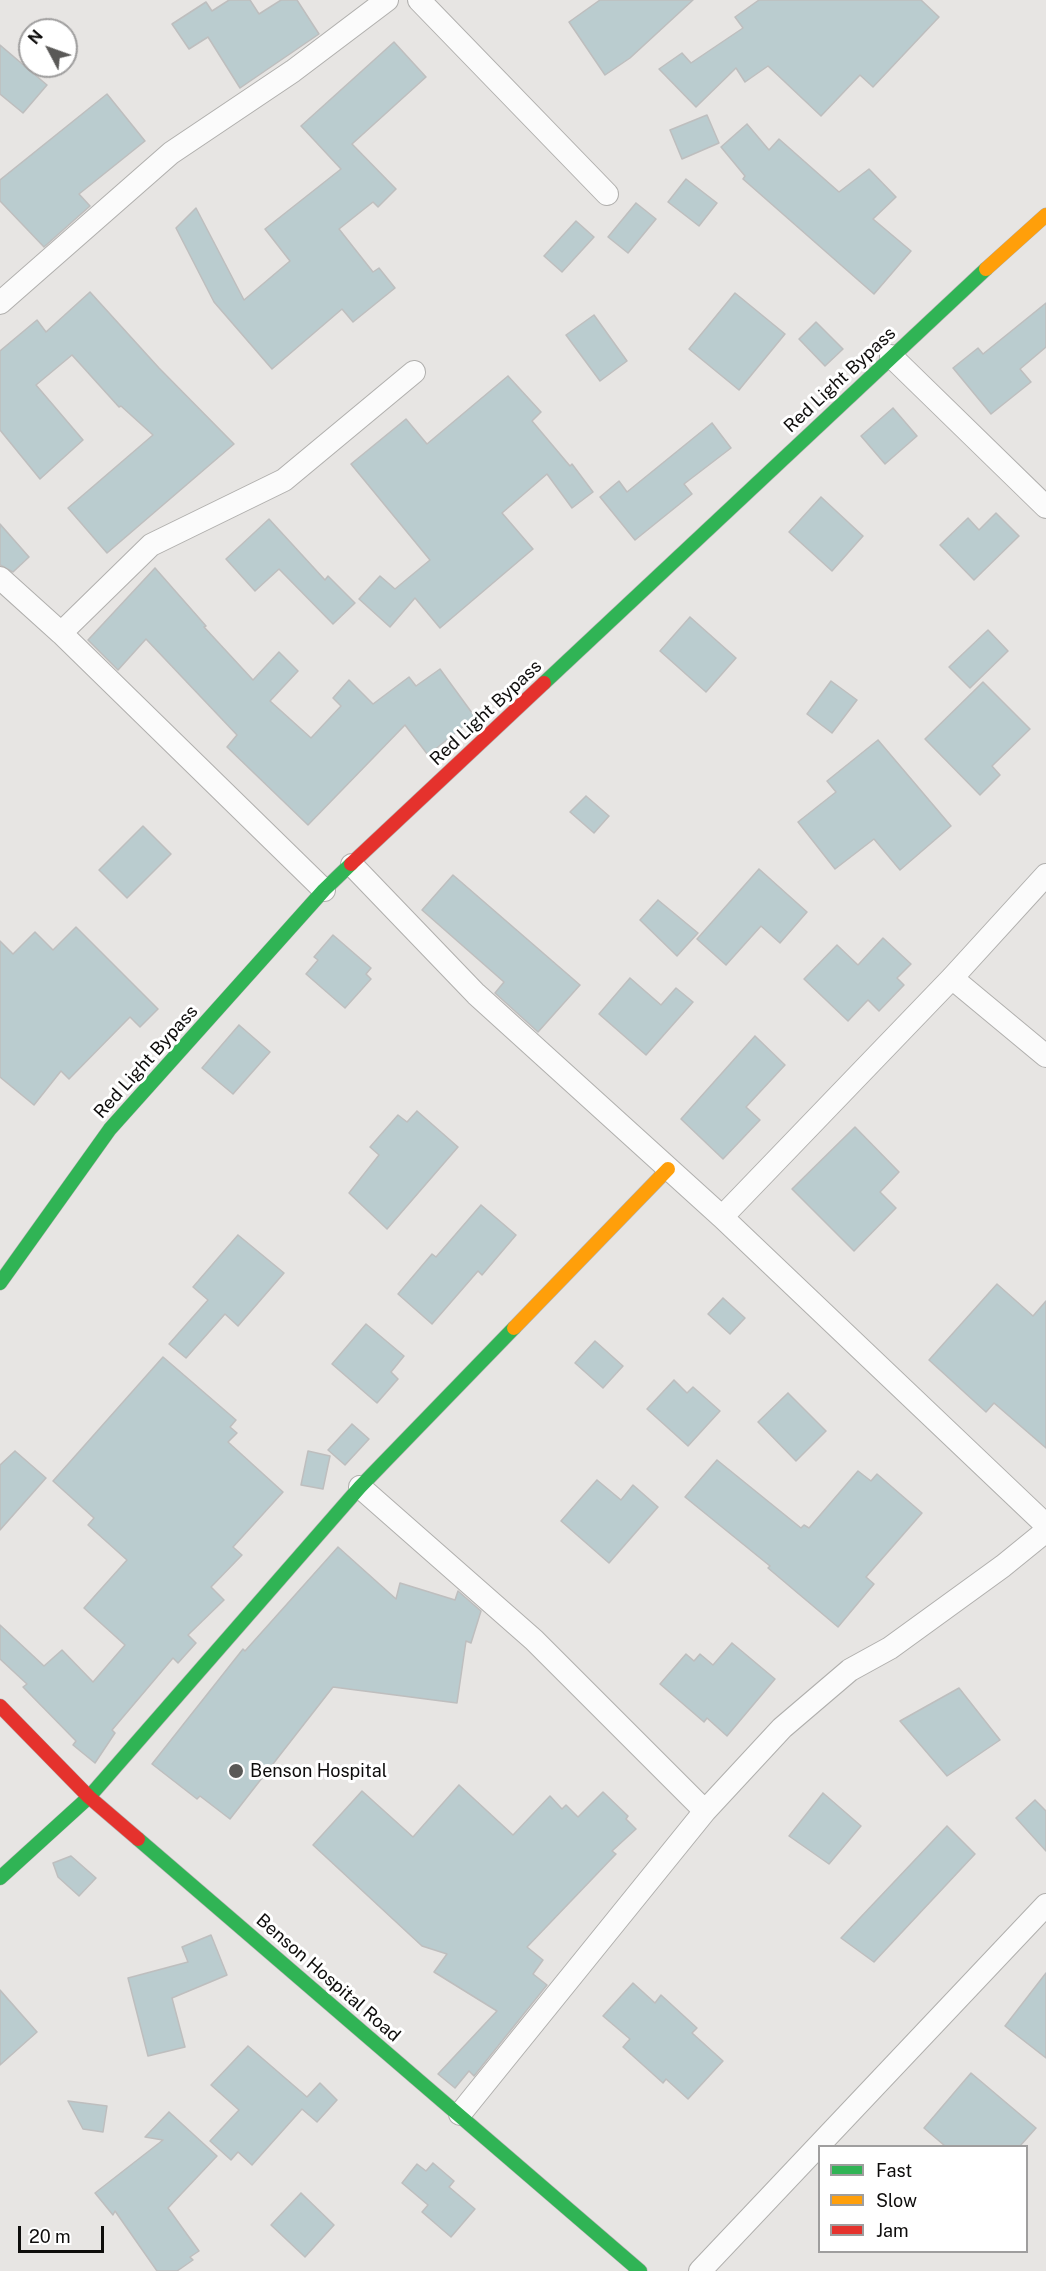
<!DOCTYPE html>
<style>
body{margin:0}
#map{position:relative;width:1046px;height:2271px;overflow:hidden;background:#e7e5e3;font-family:"Public Sans",sans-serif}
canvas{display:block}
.legend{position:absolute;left:818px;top:2145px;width:210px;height:108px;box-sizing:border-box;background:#fff;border:2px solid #9f9e9e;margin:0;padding:8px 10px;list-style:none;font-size:18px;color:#0e0d0c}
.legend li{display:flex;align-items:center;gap:12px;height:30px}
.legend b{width:30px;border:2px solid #9f9e9e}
.north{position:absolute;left:18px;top:18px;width:60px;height:60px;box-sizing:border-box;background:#fff;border:2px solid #9f9e9e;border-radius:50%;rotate:311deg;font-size:16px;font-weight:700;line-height:24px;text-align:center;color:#0e0d0c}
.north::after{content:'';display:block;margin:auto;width:21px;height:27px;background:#5a5957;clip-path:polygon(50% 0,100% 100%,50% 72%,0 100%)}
.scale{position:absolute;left:18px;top:2226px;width:86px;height:27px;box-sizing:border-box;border:3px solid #0e0d0c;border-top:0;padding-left:8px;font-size:18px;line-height:21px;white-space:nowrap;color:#0e0d0c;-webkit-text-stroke:4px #fff;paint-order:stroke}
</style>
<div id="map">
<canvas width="1046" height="2271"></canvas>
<ul class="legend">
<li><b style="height:8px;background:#30b455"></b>Fast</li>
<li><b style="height:8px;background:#ff9f0a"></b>Slow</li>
<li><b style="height:8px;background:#e5322d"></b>Jam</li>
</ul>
<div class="north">N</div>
<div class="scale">20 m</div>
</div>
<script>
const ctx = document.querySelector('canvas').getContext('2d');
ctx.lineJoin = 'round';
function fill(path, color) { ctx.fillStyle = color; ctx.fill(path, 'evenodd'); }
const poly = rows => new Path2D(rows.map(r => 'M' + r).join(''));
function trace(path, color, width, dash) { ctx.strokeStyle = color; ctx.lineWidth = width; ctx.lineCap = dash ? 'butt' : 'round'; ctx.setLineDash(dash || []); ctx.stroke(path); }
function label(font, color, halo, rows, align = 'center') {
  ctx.font = font + ' "Public Sans",sans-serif'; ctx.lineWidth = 6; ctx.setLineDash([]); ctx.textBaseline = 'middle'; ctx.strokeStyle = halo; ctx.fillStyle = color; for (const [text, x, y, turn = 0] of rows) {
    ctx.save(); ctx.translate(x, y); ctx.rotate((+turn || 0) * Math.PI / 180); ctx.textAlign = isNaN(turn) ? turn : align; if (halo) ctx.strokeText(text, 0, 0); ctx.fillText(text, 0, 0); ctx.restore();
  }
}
const building = poly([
 [229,0,250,0,259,14,281,0,297,0,319,34,240,88,208,37,189,49,172,24,206,2,212,11,229,0],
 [600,0,693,0,630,58,605,75,569,22,600,0],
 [759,0,921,0,939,17,873,87,860,75,821,116,768,66,745,82,736,68,696,107,659,69,682,53,691,63,743,28,735,17,759,0],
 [394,42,426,77,352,144,396,189,378,207,373,202,339,229,373,272,379,268,395,288,353,322,342,309,272,369,214,302,176,228,196,208,244,300,290,261,265,229,341,169,301,126,394,42],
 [0,45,47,85,23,113,0,94,0,45],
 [107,94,145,141,79,194,90,206,44,247,0,201,0,180,107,94],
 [707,115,719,143,682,159,670,130,707,115],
 [747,124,769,150,779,139,839,192,869,169,896,197,873,219,911,251,874,294,743,179,745,176,721,147,747,124],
 [686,179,717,203,699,226,668,202,686,179],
 [636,203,656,219,628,253,608,237,636,203],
 [576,221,594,237,562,272,544,256,576,221],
 [90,292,159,368,234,444,107,553,68,508,153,435,121,406,119,407,72,355,36,385,83,440,40,479,0,430,0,351,37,320,46,332,90,292],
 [735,293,785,334,739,390,689,349,735,293],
 [1046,303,1046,347,1020,369,1031,382,991,414,953,368,978,348,983,354,1046,303],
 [594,315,627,361,600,381,566,335,594,315],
 [816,322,843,349,825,366,799,339,816,322],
 [508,376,541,412,532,421,570,466,572,464,593,492,572,508,547,474,502,513,533,549,440,628,415,598,390,627,359,599,380,576,395,589,430,560,351,464,406,419,427,444,508,376],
 [893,408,917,436,885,464,861,436,893,408],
 [712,423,731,448,684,484,692,494,635,540,600,497,619,481,627,492,712,423],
 [821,497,863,536,832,571,789,532,821,497],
 [996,513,1019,536,974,580,940,545,968,518,979,530,996,513],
 [269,519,325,580,328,576,355,603,333,624,279,569,255,591,226,559,269,519],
 [0,524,29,557,13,572,0,565,0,524],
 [155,568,206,626,204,627,253,680,279,652,298,671,270,701,311,738,341,706,333,698,349,680,373,704,409,677,416,686,440,669,475,717,428,755,405,725,308,825,227,747,237,735,146,639,118,670,88,640,155,568],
 [690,617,736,658,706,692,660,651,690,617],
 [988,630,1008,651,970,688,949,667,988,630],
 [831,681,857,700,832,733,807,714,831,681],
 [983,682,1030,729,992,766,1000,775,980,795,925,739,983,682],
 [878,740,951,826,900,870,874,839,835,869,798,822,836,792,827,781,878,740],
 [586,796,609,816,594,833,570,812,586,796],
 [143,826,171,854,127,898,99,870,143,826],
 [759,869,807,912,780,943,761,926,726,965,697,939,759,869],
 [453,875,580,985,538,1032,495,993,504,982,422,910,453,875],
 [658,900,698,933,677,956,640,920,658,900],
 [76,927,158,1009,140,1027,130,1017,69,1079,61,1071,34,1105,0,1077,0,941,13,954,35,932,53,950,76,927],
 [333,935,371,968,366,974,371,979,345,1008,306,974,318,960,314,957,333,935],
 [883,938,911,964,897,978,904,985,879,1011,868,1000,848,1021,804,979,837,945,858,965,883,938],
 [630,978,661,1005,676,988,693,1002,646,1055,599,1014,630,978],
 [239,1025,270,1052,233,1094,202,1068,239,1025],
 [755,1036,785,1065,746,1107,760,1120,723,1159,681,1119,755,1036],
 [417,1111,458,1147,387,1229,349,1193,379,1155,370,1147,398,1115,407,1122,417,1111],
 [855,1127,899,1172,880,1192,896,1208,854,1251,792,1189,855,1127],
 [481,1205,516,1235,482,1275,478,1271,432,1324,398,1294,432,1254,436,1257,481,1205],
 [238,1235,284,1273,238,1326,225,1314,186,1358,169,1344,208,1300,193,1287,238,1235],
 [997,1284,1033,1316,1046,1301,1046,1448,994,1403,986,1412,929,1360,997,1284],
 [723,1298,745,1318,730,1334,708,1314,723,1298],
 [366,1324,404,1356,391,1372,398,1379,377,1403,332,1364,366,1324],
 [595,1341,623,1366,603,1388,575,1363,595,1341],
 [163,1357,236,1420,230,1427,237,1433,228,1442,283,1492,233,1547,242,1555,211,1587,224,1600,188,1635,196,1643,178,1663,173,1658,112,1730,115,1733,95,1763,73,1745,76,1741,23,1687,27,1684,0,1659,0,1625,44,1666,62,1650,93,1682,125,1645,84,1608,127,1560,88,1525,94,1518,53,1481,163,1357],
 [674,1380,687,1393,693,1387,720,1411,688,1446,647,1409,674,1380],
 [788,1393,826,1431,796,1461,758,1422,788,1393],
 [352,1424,369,1439,345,1465,328,1450,352,1424],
 [15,1451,46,1478,0,1530,0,1465,15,1451],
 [308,1451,330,1456,323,1489,301,1485,308,1451],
 [717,1460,801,1528,804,1525,809,1528,858,1471,871,1481,877,1474,922,1513,866,1577,874,1584,838,1627,768,1568,770,1566,685,1497,717,1460],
 [597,1480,621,1500,633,1485,658,1507,609,1563,561,1521,597,1480],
 [338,1547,396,1599,400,1583,455,1600,458,1591,481,1611,471,1643,466,1641,457,1703,333,1687,230,1819,200,1796,197,1799,152,1764,243,1649,245,1651,338,1547],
 [732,1643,775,1679,727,1736,707,1718,704,1722,660,1684,686,1654,694,1661,700,1654,713,1665,732,1643],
 [959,1688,1000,1740,947,1776,900,1721,959,1688],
 [459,1785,513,1835,550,1796,562,1809,566,1805,578,1817,603,1792,628,1816,626,1819,636,1829,612,1851,616,1854,527,1947,543,1960,533,1974,547,1985,474,2076,469,2071,455,2088,438,2074,497,2011,434,1972,447,1954,422,1946,313,1845,362,1791,413,1837,459,1785],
 [823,1793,861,1826,829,1864,789,1836,823,1793],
 [1035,1800,1046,1811,1046,1851,1016,1818,1035,1800],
 [947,1826,975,1854,874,1962,841,1938,947,1826],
 [71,1856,96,1878,79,1896,58,1877,53,1863,71,1856],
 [211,1935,227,1975,172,1998,185,2047,148,2056,128,1978,188,1962,182,1947,211,1935],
 [1046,1973,1046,2058,1005,2026,1046,1973],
 [633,1983,655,2003,661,1995,697,2028,692,2033,723,2061,688,2099,666,2079,663,2083,623,2047,630,2039,603,2016,633,1983],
 [0,1990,37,2032,0,2065,0,1990],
 [248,2046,307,2097,320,2083,337,2100,317,2122,302,2109,252,2165,238,2152,231,2160,210,2141,239,2110,211,2085,248,2046],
 [971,2073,1036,2128,1020,2146,945,2146,924,2128,971,2073],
 [68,2101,107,2106,103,2132,83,2129,68,2101],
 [169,2112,217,2156,168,2208,199,2251,190,2257,193,2260,177,2271,157,2271,115,2211,113,2215,95,2193,163,2140,145,2137,169,2112],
 [433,2163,454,2181,449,2187,475,2209,451,2237,422,2212,428,2205,402,2183,417,2164,426,2171,433,2163],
 [301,2193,334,2225,305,2257,271,2225,301,2193]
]);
const street = poly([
 [419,0,607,194],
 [0,303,171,153,293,71,387,0],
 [891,356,1046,507],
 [0,578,61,633,324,890],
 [61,633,151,545,284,480,414,372],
 [352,865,476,994,722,1217,1046,1525],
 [952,978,1046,1056],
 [722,1217,952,978,1046,875],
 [360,1487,534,1640,705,1811],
 [460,2114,705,1811,782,1728,850,1670,890,1648,1003,1566,1046,1531],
 [700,2271,1046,1905]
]);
const fast = poly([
 [544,683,986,269],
 [0,1283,110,1129,324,890,351,864],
 [138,1839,640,2271],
 [0,1878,89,1797,360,1487,514,1328]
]);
const slow = poly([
 [986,269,1046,215],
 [514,1328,668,1169]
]);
const jam = poly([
 [351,864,544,683],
 [0,1706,89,1797,138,1839]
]);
const markers = [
 [236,1771,8,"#5a5957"]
];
const streetNames = [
 ["Red Light Bypass",840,380,-43],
 ["Red Light Bypass",486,713,-43],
 ["Red Light Bypass",146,1062,-48],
 ["Benson Hospital Road",328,1978,41]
];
const poiNames = [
 ["Benson Hospital",250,1771]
];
fill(building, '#bacccf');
trace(building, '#bebebe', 1.5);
trace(street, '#b0afad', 24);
trace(fast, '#b0afad', 15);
trace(slow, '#b0afad', 15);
trace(jam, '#b0afad', 15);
trace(street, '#fbfbfb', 22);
trace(fast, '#30b455', 14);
trace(slow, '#ff9f0a', 14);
trace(jam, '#e5322d', 14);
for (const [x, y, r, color] of markers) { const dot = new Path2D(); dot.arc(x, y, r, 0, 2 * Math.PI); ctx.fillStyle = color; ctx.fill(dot); trace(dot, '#fff', 2); }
label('18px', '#0e0d0c', '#fff', streetNames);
label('18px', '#0e0d0c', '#fff', poiNames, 'left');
</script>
